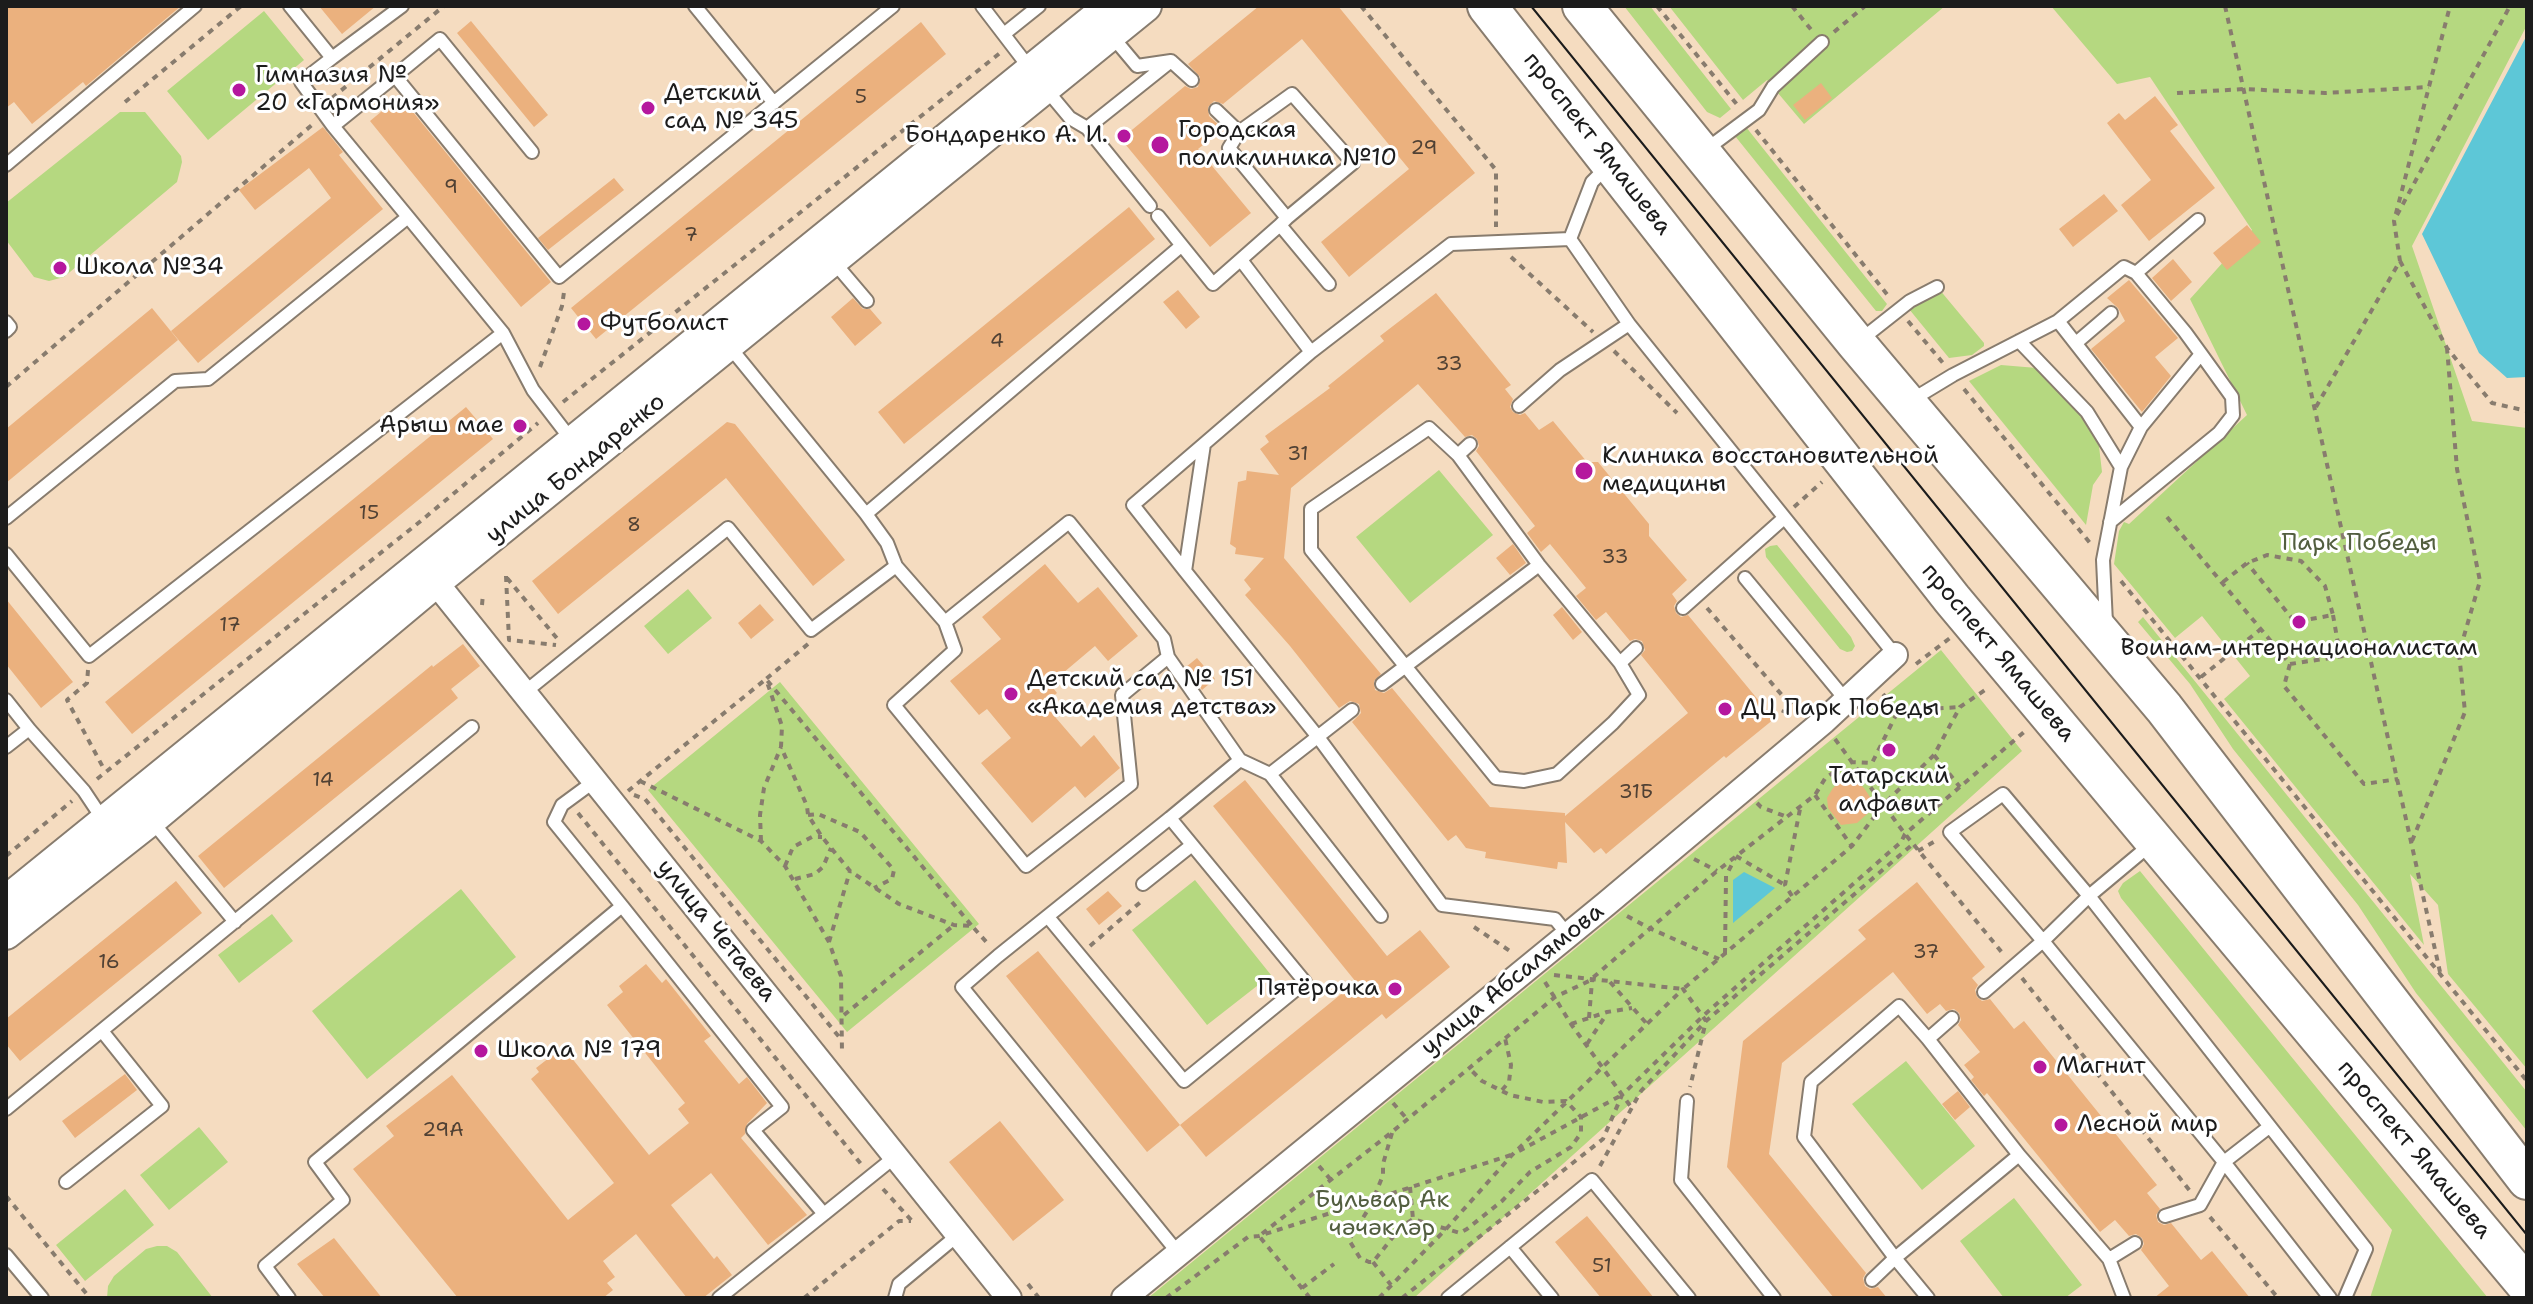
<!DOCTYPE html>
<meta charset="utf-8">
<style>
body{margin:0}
#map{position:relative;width:2533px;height:1304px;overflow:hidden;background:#f5dcc0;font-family:"Shantell Sans",sans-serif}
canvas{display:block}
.frame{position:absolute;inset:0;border:8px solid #1c1c1c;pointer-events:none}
</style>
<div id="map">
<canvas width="2533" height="1304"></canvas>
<div class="frame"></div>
</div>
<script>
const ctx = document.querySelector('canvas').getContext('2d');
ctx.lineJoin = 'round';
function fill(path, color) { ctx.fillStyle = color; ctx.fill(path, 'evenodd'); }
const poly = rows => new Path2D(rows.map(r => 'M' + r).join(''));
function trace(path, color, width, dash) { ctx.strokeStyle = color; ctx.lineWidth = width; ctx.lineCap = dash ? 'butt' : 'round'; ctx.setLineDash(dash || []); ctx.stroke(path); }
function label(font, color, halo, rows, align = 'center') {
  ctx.font = font + ' "Shantell Sans",sans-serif'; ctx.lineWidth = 6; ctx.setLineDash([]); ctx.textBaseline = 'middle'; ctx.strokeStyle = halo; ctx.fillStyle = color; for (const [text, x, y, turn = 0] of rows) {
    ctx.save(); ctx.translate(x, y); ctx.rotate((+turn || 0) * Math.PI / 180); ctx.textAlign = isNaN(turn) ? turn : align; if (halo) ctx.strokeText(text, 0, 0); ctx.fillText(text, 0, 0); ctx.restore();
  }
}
const green = poly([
 [1624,6,1650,6,1731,109,1720,118,1707,112],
 [1669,6,1945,6,1804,124,1767,80,1743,100],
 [2051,6,2527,6,2527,25,2412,246,2472,421,2527,428,2527,1069,2448,974,2438,905,2410,874,2424,945,2224,699,2250,676,2202,616,2175,638,2114,564,2119,531,2124,522,2129,524,2247,415,2190,299,2252,230,2150,77,2117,84],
 [264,11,304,60,208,140,167,91],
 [120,112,145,112,181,156,182,162,177,182,64,277,49,281,34,277,6,240,6,203],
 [1746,127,1887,304,1882,311,1876,311,1735,136,1738,131],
 [1939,289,1984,343,1984,346,1972,355,1949,358,1909,309],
 [2001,365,2037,368,2072,402,2099,446,2102,472,2093,485,2086,525,1969,381],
 [1439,470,1493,535,1410,603,1356,537],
 [1777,545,1851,637,1855,646,1852,651,1847,652,1840,649,1766,557,1765,549,1770,546],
 [688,589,712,618,668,654,644,626],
 [2143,617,2527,1092,2527,1131,2416,993,2358,905,2233,749,2190,684,2138,622],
 [1941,650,2022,751,1414,1298,1148,1298],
 [780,682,979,924,847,1032,648,790],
 [2140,871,2488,1298,2370,1298,2392,1230,2121,898,2118,891,2123,883],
 [1195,880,1271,975,1207,1025,1132,930],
 [461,889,516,957,367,1079,312,1011],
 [272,914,293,941,239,983,218,955],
 [1906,1061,1975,1146,1922,1190,1852,1104],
 [199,1127,228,1162,169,1210,140,1175],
 [125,1189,154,1225,85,1281,56,1245],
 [2014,1198,2082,1285,2065,1298,2004,1298,1960,1241],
 [157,1246,167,1246,177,1252,213,1298,107,1298,108,1286,114,1276,146,1249]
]);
const water = poly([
 [2527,35,2527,377,2507,378,2479,353,2422,234],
 [1744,872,1775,888,1733,923,1733,880]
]);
const building = poly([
 [6,6,181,6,86,86,83,82,32,124,14,102,6,108],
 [319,6,376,6,342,34],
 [1259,6,1338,6,1475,173,1349,277,1321,242,1409,169,1302,39,1223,104,1214,101,1208,107,1209,116,1223,129,1198,149,1251,213,1210,247,1121,139,1185,86,1191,89,1198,87,1200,77,1188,64],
 [471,21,548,115,534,127,457,33],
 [921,22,946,54,596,339,571,308],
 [1821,83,1832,98,1805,120,1793,105],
 [400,96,551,282,521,307,370,121],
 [2155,96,2178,125,2170,131,2215,188,2149,241,2121,205,2151,180,2107,123,2119,113,2125,120],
 [323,127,343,152,339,155,383,209,198,363,171,331,331,198,309,168,255,210,239,190],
 [614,178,624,190,548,250,538,238],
 [2104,194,2118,211,2073,247,2059,229],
 [1129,207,1155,239,904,444,878,412],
 [2247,225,2261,242,2227,270,2213,253],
 [2173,259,2192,282,2171,301,2152,278],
 [2129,280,2178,338,2155,357,2171,376,2142,412,2091,349,2125,321,2118,308,2107,298],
 [1178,290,1200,317,1186,329,1163,302],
 [1436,293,1511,385,1505,389,1513,399,1510,407,1513,412,1520,415,1525,413,1539,430,1553,421,1587,462,1598,462,1649,524,1649,536,1687,580,1672,594,1677,601,1674,606,1676,613,1681,617,1688,615,1774,719,1726,758,1724,756,1606,854,1601,848,1594,853,1565,822,1567,863,1558,862,1557,869,1485,858,1486,852,1466,848,1456,835,1448,841,1352,722,1361,713,1359,704,1350,701,1339,708,1290,646,1245,595,1251,589,1244,580,1264,558,1235,554,1236,548,1230,544,1238,482,1246,480,1247,471,1279,475,1260,449,1269,442,1265,436,1330,388,1328,386,1384,341,1380,336],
 [1418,384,1465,437,1472,435,1477,439,1479,446,1476,451,1535,526,1527,533,1541,552,1550,544,1586,588,1576,596,1596,620,1606,612,1630,641,1635,639,1642,641,1645,650,1641,655,1688,713,1565,816,1565,813,1490,807,1392,688,1384,693,1375,690,1374,681,1381,674,1284,558,1291,488],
 [853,298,863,309,870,309,882,323,855,346,831,317],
 [152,308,178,340,6,483,6,429],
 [466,407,493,439,132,734,105,702],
 [727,422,735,424,845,560,813,586,726,478,558,614,532,581],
 [1513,544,1526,563,1510,575,1496,558],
 [1045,564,1078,603,1098,587,1138,636,1108,661,1095,646,1050,684,1057,693,1044,704,1081,747,1094,735,1120,768,1085,798,1075,786,1032,823,981,763,1011,738,987,709,979,715,950,681,1001,639,982,617],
 [6,599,73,682,41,708,6,664],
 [760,604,774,620,751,639,738,623],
 [1562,607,1582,632,1573,640,1553,615],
 [463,644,480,666,451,689,458,698,224,888,198,856,432,665,433,667],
 [1197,658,1215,679,1202,690,1186,667],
 [1851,777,1864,788,1876,806,1857,823,1841,825,1828,808,1827,798,1833,788,1843,780],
 [1245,780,1387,956,1420,930,1450,967,1386,1019,1382,1014,1206,1157,1180,1125,1356,982,1213,806],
 [176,881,202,913,20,1061,6,1044,6,1019],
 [1917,882,1985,967,1972,978,1978,985,1975,990,1977,997,1982,1001,1990,999,2014,1029,2024,1021,2157,1185,2147,1193,2160,1209,2156,1215,2158,1222,2164,1225,2171,1223,2201,1260,2212,1251,2250,1298,2154,1298,2169,1286,2141,1250,2144,1244,2142,1238,2136,1234,2129,1236,2115,1220,2100,1232,1987,1093,1984,1096,1971,1080,1974,1077,1964,1065,1980,1052,1958,1025,1961,1020,1959,1013,1954,1009,1946,1011,1940,1004,1927,1014,1893,972,1782,1063,1769,1154,1866,1273,1863,1278,1865,1286,1870,1289,1878,1287,1887,1298,1834,1298,1727,1167,1743,1041,1866,939,1858,930],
 [1108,891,1122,906,1099,925,1086,909],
 [1038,951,1180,1125,1147,1152,1006,976],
 [646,964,662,983,666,979,711,1036,704,1041,739,1084,747,1077,767,1103,747,1124,745,1134,741,1138,807,1215,768,1245,711,1173,671,1205,714,1259,717,1256,732,1275,703,1298,687,1298,636,1234,603,1261,615,1277,607,1283,613,1290,603,1298,458,1298,353,1169,394,1136,386,1126,452,1075,568,1220,614,1183,531,1079,539,1072,536,1068,563,1047,649,1155,689,1123,678,1109,685,1103,607,1005,623,992,619,986],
 [125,1074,137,1090,75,1138,62,1121],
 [1958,1091,1970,1107,1955,1120,1942,1104],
 [1000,1121,1064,1200,1013,1241,949,1162],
 [1587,1216,1607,1240,1654,1298,1601,1298,1555,1242],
 [334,1238,382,1298,325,1298,297,1264]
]);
const path = poly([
 [1361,6,1496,170,1496,227],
 [1657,6,1739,107],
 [1792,6,1813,32],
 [2225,6,2440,972],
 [1834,32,1865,6],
 [2177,93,2244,89,2325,93,2429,87],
 [332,98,444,6],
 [125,102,241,6],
 [1756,130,1890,298],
 [2397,215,2510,6],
 [1511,257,1593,332],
 [2400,261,2447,348,2492,403,2527,411],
 [1908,321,1943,363],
 [1614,351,1677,413],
 [540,367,562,306,564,292],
 [6,387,313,124],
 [1964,389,2090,543],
 [563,402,1000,53],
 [2316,407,2400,261,2394,221,2450,6],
 [1794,507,1822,482],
 [2167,517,2290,664,2284,686,2364,784,2398,779],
 [506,576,509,640,556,645],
 [507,578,560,642],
 [2121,581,2527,1081],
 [2223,582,2247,563,2267,555,2301,561,2325,586,2333,615,2295,622,2247,563],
 [482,605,483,594],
 [1707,608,1787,701,1783,713],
 [2333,615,2340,655],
 [808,644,766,679,782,726,781,747,807,806,808,815,822,837,850,871,899,904,954,925,972,926,989,945],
 [1916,664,1950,638],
 [2290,664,2370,652],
 [88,670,87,683,67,700,105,771],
 [2201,677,2261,629],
 [1883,694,1898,711],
 [1787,701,1803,710],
 [1835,739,1905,834,2004,955],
 [1934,755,1960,787],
 [97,779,422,520,538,423],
 [640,781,761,841,785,866,829,942,841,976,842,1053],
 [628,791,766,679,972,926],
 [634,795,645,799,840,1038],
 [1815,795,1851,845],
 [1757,803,1761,807,1787,817],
 [578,813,861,1164],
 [808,815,818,814,860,832,894,870,892,879,874,888],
 [761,841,760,815,764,788,781,747],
 [2412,841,2465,712,2459,653,2480,581,2457,469,2447,348],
 [1918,851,1937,840],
 [6,856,72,801],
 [1736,856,1785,885],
 [1694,859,1717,871],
 [785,866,793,847,812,837,822,837],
 [795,879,815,874,823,867,831,848],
 [1792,896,1785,885,1800,809],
 [1627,916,1649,928,1719,959],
 [1474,927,1513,953],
 [829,942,850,871],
 [1090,946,1144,899],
 [1725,954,1726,876,1735,858],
 [1554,975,1683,989,1852,846,1884,804,1934,755,1960,707,1988,688],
 [2022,978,2190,1191],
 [1545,982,1571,1024,1631,1107],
 [1610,982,1647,1024],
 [844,1015,954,925],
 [1589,1018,1592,981],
 [1571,1024,1607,1012,1632,1008],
 [1587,1044,1606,1015],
 [1502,1090,1509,1082,1511,1065,1505,1038],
 [1393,1103,1407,1119],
 [1392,1133,1383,1164,1383,1175,1371,1205,1349,1240,1360,1258,1369,1262,1373,1262,1401,1227,1413,1219,1460,1233,1467,1229,1502,1201,1530,1172,1571,1147,1581,1133,1581,1117,1566,1101,1543,1102,1510,1095,1482,1081,1469,1068],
 [1519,1151,1620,1096],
 [1319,1166,1331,1180],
 [1600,1166,1641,1091,1706,1021,1913,844],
 [1410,1187,1413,1219],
 [883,1189,912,1221],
 [6,1196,90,1298],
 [2210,1217,2278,1298],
 [1373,1262,1391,1285],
 [1028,1284,1039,1298],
 [1302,1288,1334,1264],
 [804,1298,899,1221,911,1221],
 [1166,1298,1248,1237,1259,1236,1511,1155],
 [1310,1298,1259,1236,1392,1132,1555,997,1589,981,1717,871,1815,795,1826,777,1852,762,1872,763,1898,711,1960,707],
 [1379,1298,1447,1228,1513,1154,1683,989,1706,1021,1690,1087],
 [1402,1298,1603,1139,1622,1095,1704,1015,1901,842,1905,834,2024,732]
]);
const service = poly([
 [290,6,332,58,301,82,333,126],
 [695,6,774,103],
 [982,6,1031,70],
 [1004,34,1039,6],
 [332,58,402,6],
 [1171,61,1192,80],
 [395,76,440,39,532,152],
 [1045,88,1070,118,1087,128,1150,206],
 [1216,110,1239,132],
 [1087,128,1171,61,1137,66,1111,35],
 [1704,151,1759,110,1773,87,1822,42],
 [6,165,195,6],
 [1158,216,1213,284,1280,225,1287,218,1229,148,1239,132,1292,94,1353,163,1287,218],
 [408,217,333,126,395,76,559,277,893,6],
 [1280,225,1329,284],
 [1241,260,1311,352],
 [833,261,867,301],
 [2136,273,2198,220],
 [2058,321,2124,267,2136,273,2185,332,2201,354,2141,427],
 [6,322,10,327,6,331],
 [1629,324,1895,655],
 [2019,341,2087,412,2121,467],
 [1858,342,1910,301,1937,287],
 [2076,343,2111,313],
 [1910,401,1953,375,2058,321,2141,427,2121,467,2103,560,2106,623],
 [1519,406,1560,370,1629,324,1570,239],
 [1429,428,1458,455,1539,565,1620,663,1639,695,1613,723,1557,774,1524,781,1496,778,1311,550,1311,509,1429,428],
 [1458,455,1470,444],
 [866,514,1181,246],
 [6,518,175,381,208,379,408,217,503,333,533,390,573,442],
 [2110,522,2219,433,2233,415,2232,397,2201,354],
 [6,554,89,656,503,333],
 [896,566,945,622],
 [1185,571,1133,505,1204,444],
 [1745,578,1845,699],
 [1683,608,1784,518],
 [1168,657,1122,695,1131,784,1026,866,894,705,955,650,945,622,1069,522,1164,639,1168,657,1240,760],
 [1620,663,1636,648],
 [1382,684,1539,565],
 [525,692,728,528,811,630,896,566,887,543,866,514,729,346],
 [6,700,29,729],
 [6,747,29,729,84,791,104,821],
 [1270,774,1381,916],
 [1170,818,1240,760,1270,774,1352,710],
 [151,820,235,922],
 [1143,884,1192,845],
 [622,906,782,1107,753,1130,824,1214,896,1156],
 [1048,917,1184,1081,1305,982,1170,818,998,956,962,987,1179,1254],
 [1568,935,1555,919,1442,905,1318,737,1185,571,1204,444,1311,352,1451,244,1570,239,1592,182,1608,166],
 [1984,992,2043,941,2089,896,2150,845],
 [1687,1101,1681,1180,1774,1298],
 [6,1109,472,727],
 [2019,1155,2109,1259,2124,1298],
 [66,1182,162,1106,102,1031],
 [2165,1216,2200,1205,2224,1162,2269,1127],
 [1510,1247,1552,1298],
 [6,1255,42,1298],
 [2109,1259,2135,1243],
 [1872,1280,1895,1258,1804,1137,1811,1082,1899,1006,1928,1039,1952,1018],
 [289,1298,265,1266,343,1200,315,1162,622,906,554,822,562,805,596,780],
 [719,1298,824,1214],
 [895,1298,899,1284,958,1235],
 [1448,1298,1592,1180,1689,1298],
 [1928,1298,1895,1258,2019,1155,1928,1039],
 [2330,1298,2224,1162,2043,941,1950,832,2003,794,2089,896,2366,1249,2345,1298]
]);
const minor = poly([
 [425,569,1009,1298],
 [1124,1298,1606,904,1824,721,1895,655]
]);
const tertiary = poly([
 [6,901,1110,6],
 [6,934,151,820,436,582,1146,6]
]);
const primary = poly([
 [1487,6,1952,599,2527,1286],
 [1582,6,1856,343,2164,708,2527,1180]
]);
const tram = poly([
 [1531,6,2527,1235]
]);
const markers = [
 [239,90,8,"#b5179e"],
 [648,108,8,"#b5179e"],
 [1124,136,8,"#b5179e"],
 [1160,145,10,"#b5179e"],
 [60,268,8,"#b5179e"],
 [584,324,8,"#b5179e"],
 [520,426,8,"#b5179e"],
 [1584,471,10,"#b5179e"],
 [2299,622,8,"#b5179e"],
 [1011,694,8,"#b5179e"],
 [1725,709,8,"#b5179e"],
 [1889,750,8,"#b5179e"],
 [1395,989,8,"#b5179e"],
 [481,1051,8,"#b5179e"],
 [2040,1067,8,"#b5179e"],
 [2061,1125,8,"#b5179e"]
];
const numberNames = [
 ["5",861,98],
 ["29",1424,149],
 ["9",451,188],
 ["7",691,236],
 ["4",997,342],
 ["33",1449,365],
 ["31",1298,455],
 ["15",369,514],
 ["8",634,526],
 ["33",1615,558],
 ["17",230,626],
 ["14",323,781],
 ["31Б",1636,793],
 ["37",1926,953],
 ["16",109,963],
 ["29А",443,1131],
 ["51",1602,1267]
];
const poiNames = [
 ["Гимназия №",255,76],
 ["20 «Гармония»",255,104],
 ["Детский",664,94],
 ["сад № 345",664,122],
 ["Городская",1178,131],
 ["поликлиника №10",1178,159],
 ["Бондаренко А. И.",1108,136,"right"],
 ["Школа №34",76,268],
 ["Футболист",600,324],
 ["Арыш мае",504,426,"right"],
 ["Клиника восстановительной",1602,457],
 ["медицины",1602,485],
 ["Воинам-интернационалистам",2299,649,"center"],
 ["Детский сад № 151",1027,680],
 ["«Академия детства»",1027,708],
 ["ДЦ Парк Победы",1741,709],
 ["Татарский",1889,777,"center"],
 ["алфавит",1889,805,"center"],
 ["Пятёрочка",1379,989,"right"],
 ["Школа № 179",497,1051],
 ["Магнит",2056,1067],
 ["Лесной мир",2077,1125]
];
const streetNames = [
 ["проспект Ямашева",1597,144,52],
 ["улица Бондаренко",576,469,-39],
 ["проспект Ямашева",1998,653,50],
 ["улица Четаева",716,931,51],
 ["улица Абсалямова",1513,980,-39],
 ["проспект Ямашева",2414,1150,50]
];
const parkNames = [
 ["Парк Победы",2359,544],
 ["Бульвар Ак",1382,1201],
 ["чәчәкләр",1382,1229]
];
fill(green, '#b5d880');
fill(water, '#5dc7d7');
fill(building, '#ebb17e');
trace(service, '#887c6e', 16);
trace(minor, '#887c6e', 28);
trace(tertiary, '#887c6e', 34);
trace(primary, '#887c6e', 42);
trace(path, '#887c6e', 4, [6, 6]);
trace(service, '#fff', 12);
trace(minor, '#fff', 24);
trace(tertiary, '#fff', 30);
trace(primary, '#fff', 38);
trace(tram, '#1c1c1c', 2);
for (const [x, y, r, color] of markers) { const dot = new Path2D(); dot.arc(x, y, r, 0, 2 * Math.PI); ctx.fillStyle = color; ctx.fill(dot); trace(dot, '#fff', 3); }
label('20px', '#504134', null, numberNames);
label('24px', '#1c1c1c', '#fff', poiNames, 'left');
label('24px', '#1c1c1c', '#fff', streetNames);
label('24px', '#525e3f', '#fff', parkNames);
</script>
